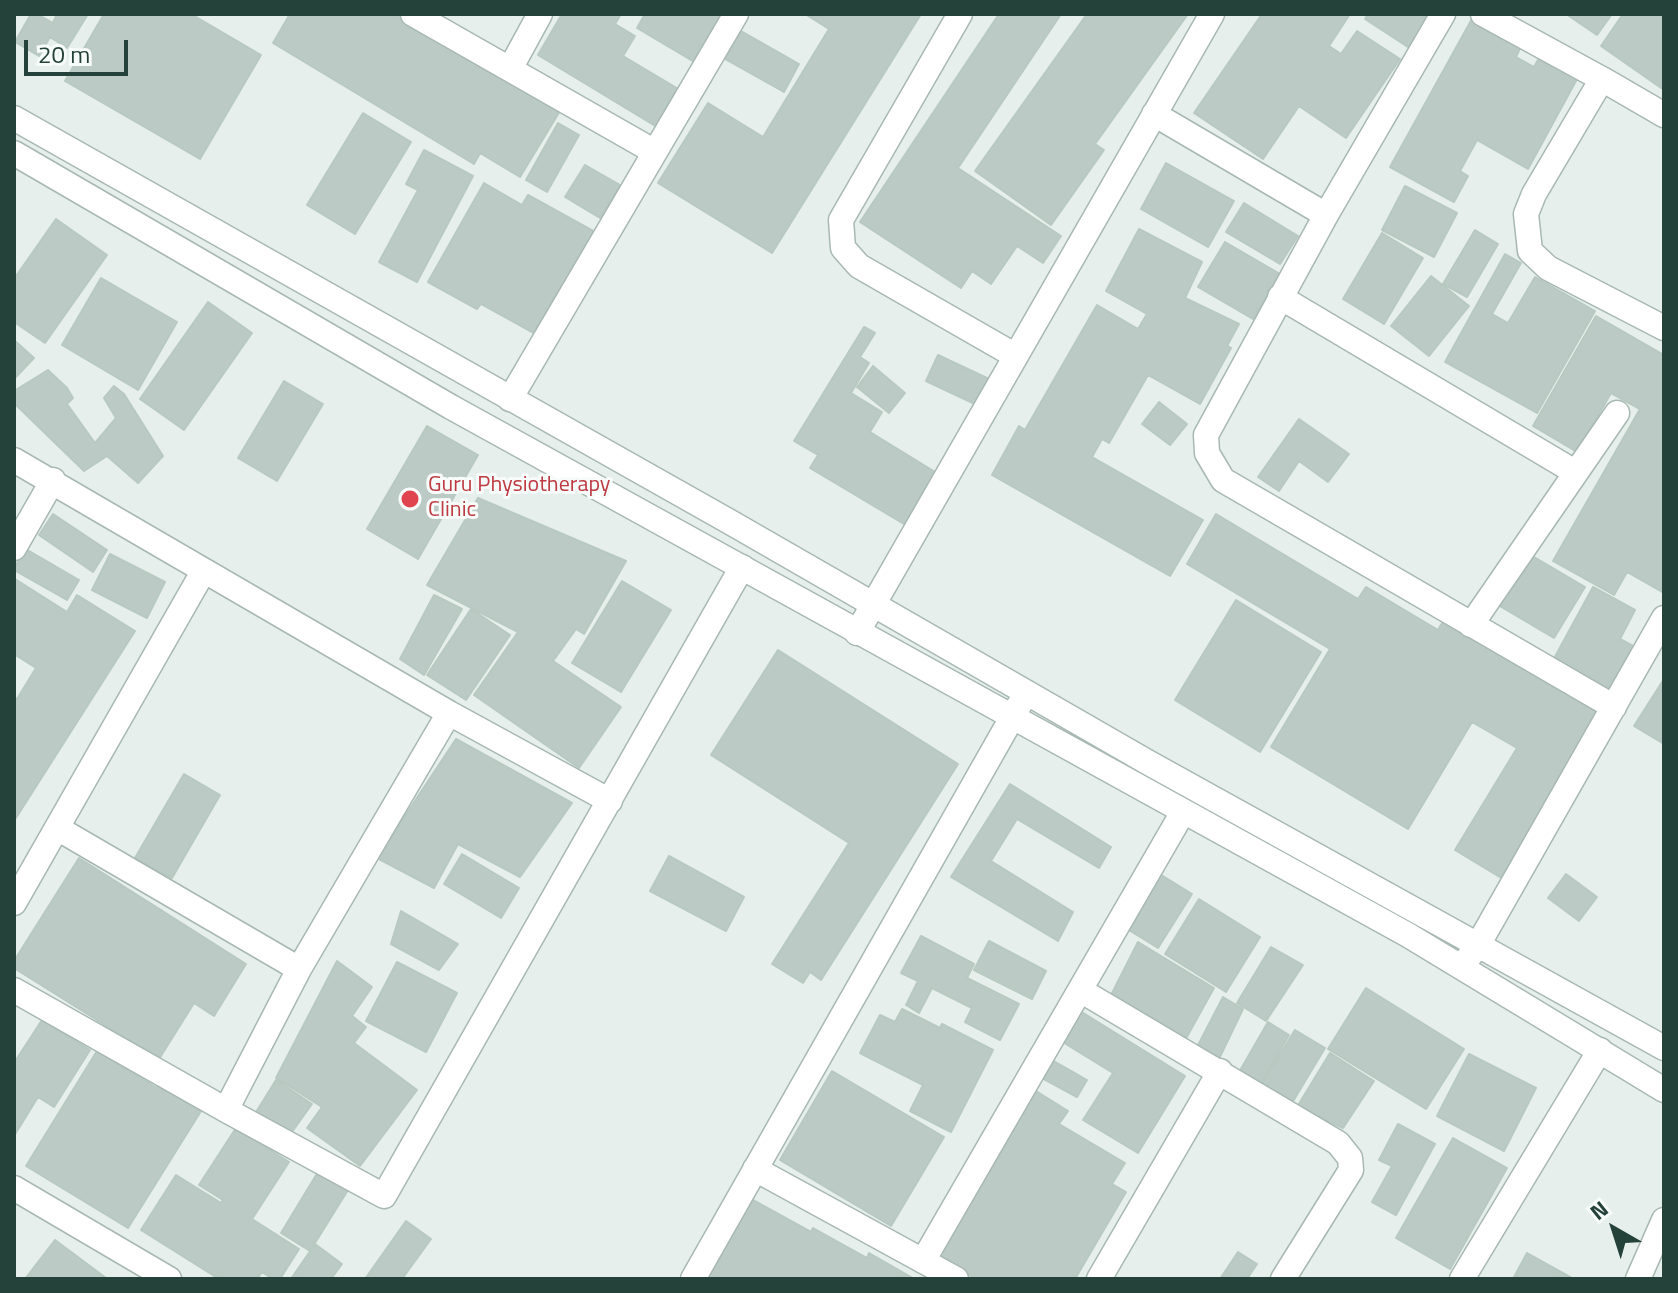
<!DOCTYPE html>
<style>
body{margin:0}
#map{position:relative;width:1678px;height:1293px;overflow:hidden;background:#e6efeb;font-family:"Titillium Web",sans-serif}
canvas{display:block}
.frame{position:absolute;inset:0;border:16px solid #24423a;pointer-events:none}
.north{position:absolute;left:1574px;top:1189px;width:80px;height:80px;-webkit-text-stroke:6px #f7fbf9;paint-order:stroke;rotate:321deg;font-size:22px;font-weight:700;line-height:32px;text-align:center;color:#24423a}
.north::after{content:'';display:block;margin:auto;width:28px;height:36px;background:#24423a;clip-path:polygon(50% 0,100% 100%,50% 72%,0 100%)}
.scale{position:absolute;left:24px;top:40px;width:104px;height:36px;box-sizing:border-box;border:4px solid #24423a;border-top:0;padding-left:10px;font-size:24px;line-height:28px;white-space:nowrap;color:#24423a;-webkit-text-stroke:6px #f7fbf9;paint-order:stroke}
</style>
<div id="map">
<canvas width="1678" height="1293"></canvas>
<div class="frame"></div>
<div class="north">N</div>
<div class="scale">20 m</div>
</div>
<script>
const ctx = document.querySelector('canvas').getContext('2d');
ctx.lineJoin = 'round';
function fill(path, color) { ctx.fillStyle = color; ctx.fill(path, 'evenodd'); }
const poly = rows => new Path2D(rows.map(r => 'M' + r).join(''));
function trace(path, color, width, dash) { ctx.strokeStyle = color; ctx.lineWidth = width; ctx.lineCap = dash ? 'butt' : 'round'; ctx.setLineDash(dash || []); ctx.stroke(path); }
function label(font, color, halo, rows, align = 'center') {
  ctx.font = font + ' "Titillium Web",sans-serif'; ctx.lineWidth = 6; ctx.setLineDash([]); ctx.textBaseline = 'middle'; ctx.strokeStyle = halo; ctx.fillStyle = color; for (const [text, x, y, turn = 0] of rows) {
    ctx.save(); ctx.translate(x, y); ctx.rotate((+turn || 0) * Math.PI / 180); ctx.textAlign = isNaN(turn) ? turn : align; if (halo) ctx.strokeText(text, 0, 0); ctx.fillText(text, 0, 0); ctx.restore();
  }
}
const building = poly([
 [31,14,37,14,53,23,57,14,88,14,67,48,50,37,39,56,15,42,31,14],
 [104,14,191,14,261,55,200,159,65,81,104,14],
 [290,14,393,14,563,106,520,177,480,153,474,164,273,43,290,14],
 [562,14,621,14,615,24,635,36,623,56,680,90,657,127,538,55,562,14],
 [645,14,717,14,723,18,696,63,637,28,645,14],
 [805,14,921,14,772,253,658,183,708,103,763,137,829,29,805,14],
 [999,14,1061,14,958,168,1061,236,1043,263,1017,246,991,284,972,271,961,288,860,222,999,14],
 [1087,14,1188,14,1095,144,1104,150,1051,225,975,171,1087,14],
 [1262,14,1350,14,1329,46,1341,54,1357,31,1400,59,1346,138,1299,106,1263,159,1194,113,1262,14],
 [1368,14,1427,14,1432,17,1411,49,1365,19,1368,14],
 [1566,14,1612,14,1597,35,1566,14],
 [1623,14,1664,14,1664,90,1601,46,1623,14],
 [1473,17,1522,44,1516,57,1534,67,1539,58,1577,79,1528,169,1477,140,1460,171,1468,176,1454,202,1390,167,1473,17],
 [741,31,799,64,784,92,725,59,741,31],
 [363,113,411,142,355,234,307,205,363,113],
 [558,123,579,135,547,192,526,180,558,123],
 [424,150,473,176,417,282,379,262,418,190,406,184,424,150],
 [1166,163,1234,201,1208,247,1141,209,1166,163],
 [585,165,620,185,600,218,565,197,585,165],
 [484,183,522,205,528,195,595,232,537,335,481,304,477,309,428,282,484,183],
 [1405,186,1457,213,1434,257,1382,230,1405,186],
 [1244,203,1298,236,1280,264,1226,232,1244,203],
 [56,219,107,255,45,343,14,322,14,279,56,219],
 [1139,229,1202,262,1185,298,1239,324,1227,346,1231,348,1200,404,1148,375,1109,443,1102,439,1092,457,1203,520,1170,576,992,475,1019,426,1025,430,1097,305,1138,329,1147,314,1106,291,1139,229],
 [1475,230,1498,244,1467,297,1443,284,1475,230],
 [1382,233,1423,258,1384,324,1343,299,1382,233],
 [1225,242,1280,274,1253,319,1198,287,1225,242],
 [1505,254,1521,263,1492,314,1508,323,1535,277,1595,311,1537,413,1445,362,1505,254],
 [1431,276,1469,306,1429,356,1391,326,1431,276],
 [101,278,177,322,138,390,62,345,101,278],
 [208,302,252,333,184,430,140,399,208,302],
 [1596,316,1664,355,1664,593,1627,572,1614,595,1553,561,1640,409,1611,393,1577,452,1533,426,1596,316],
 [864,327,875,333,860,357,869,363,851,393,882,412,870,432,940,475,909,527,810,468,818,455,794,441,864,327],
 [14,340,34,358,14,379,14,340],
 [938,355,989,379,977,405,926,381,938,355],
 [873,366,905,393,889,413,857,387,873,366],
 [48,370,67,388,73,398,67,404,95,443,116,418,104,398,114,386,124,394,163,456,138,483,107,456,84,471,14,403,14,391,48,370],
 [284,381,323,404,277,481,238,458,284,381],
 [1159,402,1187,424,1170,445,1142,424,1159,402],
 [1299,419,1349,454,1328,482,1299,461,1279,491,1258,477,1299,419],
 [427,426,478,455,418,559,367,529,427,426],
 [478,498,626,561,584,634,576,629,553,661,621,707,579,768,474,695,518,632,427,585,478,498],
 [53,514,107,550,93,572,39,535,53,514],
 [1216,514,1358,599,1366,587,1438,630,1445,618,1604,712,1503,879,1455,850,1517,748,1472,722,1408,829,1271,747,1330,649,1187,564,1216,514],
 [24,548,79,580,67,600,14,570,24,548],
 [110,554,165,582,147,618,92,590,110,554],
 [1529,554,1585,587,1554,638,1498,605,1529,554],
 [15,579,67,612,77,595,135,631,14,821,14,697,17,699,36,668,14,654,15,579],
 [622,581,671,610,621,692,572,663,622,581],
 [1593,587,1635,610,1620,639,1633,646,1607,694,1551,664,1593,587],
 [434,595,462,609,424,675,400,659,434,595],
 [1236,600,1321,652,1260,752,1175,700,1236,600],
 [471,609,510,635,466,700,427,675,471,609],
 [778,650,958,764,821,980,810,972,803,983,772,964,849,843,711,755,778,650],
 [1664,679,1664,744,1634,726,1664,679],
 [456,739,572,803,520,877,458,844,434,888,377,858,456,739],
 [184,774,220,795,172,878,135,858,184,774],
 [1010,784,1111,847,1099,868,1017,819,991,861,1073,912,1058,941,951,877,1010,784],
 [462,854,519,888,501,918,444,884,462,854],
 [669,856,744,897,726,931,650,891,669,856],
 [79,858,246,964,214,1016,194,1003,159,1059,14,968,14,961,79,858],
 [1158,873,1192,894,1158,948,1124,927,1158,873],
 [1566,874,1597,897,1579,921,1548,898,1566,874],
 [1199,899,1260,937,1226,992,1165,954,1199,899],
 [401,911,458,944,439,970,391,944,401,911],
 [921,936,974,964,967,978,1019,1004,1000,1040,965,1022,972,1008,932,988,919,1013,906,1005,918,981,901,973,921,936],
 [989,941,1046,971,1032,999,974,970,989,941],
 [1138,942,1214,988,1184,1042,1109,999,1138,942],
 [1271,947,1303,965,1266,1021,1237,1003,1271,947],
 [337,961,372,987,352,1016,366,1027,354,1043,417,1090,360,1166,307,1128,322,1107,276,1078,337,961],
 [397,962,457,993,426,1052,366,1021,397,962],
 [1366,988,1464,1049,1426,1109,1328,1049,1366,988],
 [1223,997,1243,1009,1218,1061,1196,1049,1223,997],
 [902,1009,940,1028,942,1024,993,1050,951,1132,910,1111,923,1085,860,1053,880,1015,895,1022,902,1009],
 [1080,1011,1185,1076,1138,1153,1083,1120,1113,1073,1061,1041,1080,1011],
 [42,1020,90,1050,54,1107,38,1097,14,1136,14,1063,42,1020],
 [1268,1022,1289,1035,1259,1086,1238,1074,1268,1022],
 [1295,1030,1325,1048,1292,1103,1261,1085,1295,1030],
 [97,1051,157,1088,158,1085,201,1111,128,1228,26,1166,97,1051],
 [1330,1053,1374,1081,1343,1128,1297,1107,1330,1053],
 [1469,1054,1536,1088,1504,1151,1437,1116,1469,1054],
 [1052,1060,1087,1080,1077,1097,1042,1078,1052,1060],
 [832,1071,944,1137,891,1226,780,1160,832,1071],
 [276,1080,312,1104,289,1136,253,1117,276,1080],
 [1036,1091,1068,1111,1059,1124,1125,1163,1112,1184,1126,1192,1075,1279,976,1279,937,1256,1036,1091],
 [1398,1124,1435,1144,1396,1215,1372,1202,1392,1166,1379,1160,1398,1124],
 [236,1128,289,1162,252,1219,299,1249,280,1279,273,1279,262,1272,257,1279,219,1279,141,1230,176,1175,221,1203,223,1200,199,1185,236,1128],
 [1453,1138,1507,1168,1450,1269,1396,1238,1453,1138],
 [318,1172,348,1190,310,1251,281,1233,318,1172],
 [751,1199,811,1232,813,1228,867,1258,869,1253,911,1277,910,1279,707,1279,751,1199],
 [406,1221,431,1239,402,1279,365,1279,406,1221],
 [55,1240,106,1278,25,1279,55,1240],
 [315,1244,342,1264,331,1279,291,1279,315,1244],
 [1238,1252,1257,1264,1247,1279,1220,1279,1238,1252],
 [1527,1253,1574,1279,1513,1279,1527,1253]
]);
const minor = poly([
 [413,14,655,152],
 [960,14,841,220,843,248,859,266,1014,355],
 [1443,14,1326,215,1206,435,1207,453,1223,480,1614,707],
 [1483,14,1602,79,1534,194,1526,214,1530,251,1548,268,1664,328],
 [510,69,540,14],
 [1602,79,1664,115],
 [1154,114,1326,215],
 [1280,297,1575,472],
 [510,399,736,14],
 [14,460,449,713,610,801],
 [14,548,53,480],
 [1471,625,1617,413],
 [857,633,1212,14],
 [57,828,299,969,226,1110],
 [14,903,203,572],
 [1462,966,1478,945,1664,618],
 [299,969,449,713],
 [14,990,226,1110,384,1196,742,567],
 [1080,990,1338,1143,1350,1158,1351,1170,1283,1279],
 [755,1169,956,1279],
 [14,1188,169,1279],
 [923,1261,1183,812],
 [693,1279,1026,693],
 [1099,1279,1220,1071],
 [1462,1279,1600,1050],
 [1638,1279,1664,1220]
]);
const tertiary = poly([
 [14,118,730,522,1149,763,1664,1048],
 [14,153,451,407,1408,935,1664,1090]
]);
const markers = [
 [410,499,10,"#e0444e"]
];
const healthNames = [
 ["Guru Physiotherapy",428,486],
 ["Clinic",428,511]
];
fill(building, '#bbcac4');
trace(building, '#b8c9c2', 2);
trace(minor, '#a8b8b2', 27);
trace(tertiary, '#a8b8b2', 27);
trace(minor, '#fff', 24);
trace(tertiary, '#fff', 24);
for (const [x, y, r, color] of markers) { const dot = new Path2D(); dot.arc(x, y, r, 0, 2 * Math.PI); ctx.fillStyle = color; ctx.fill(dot); trace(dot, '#f7fbf9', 3); }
label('22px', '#be3a42', '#f7fbf9', healthNames, 'left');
</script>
